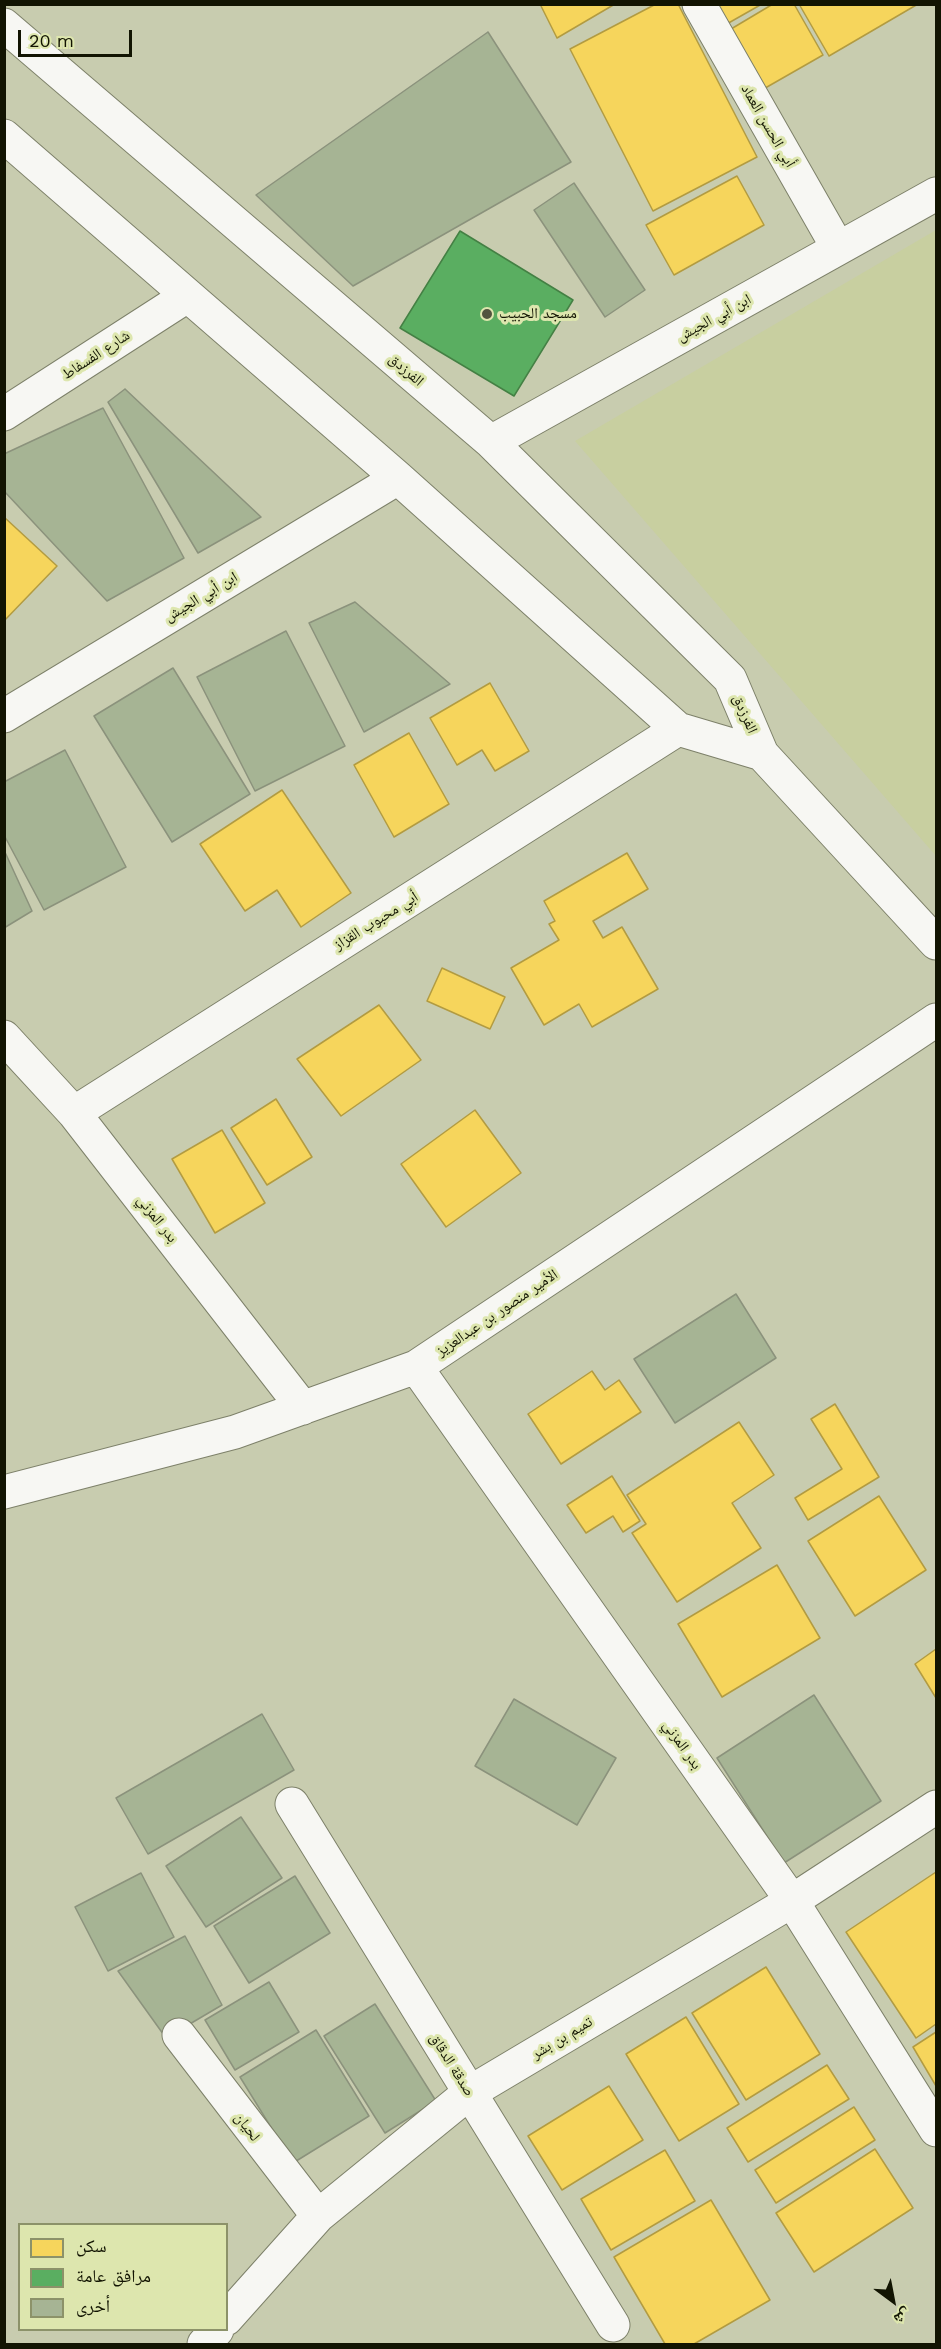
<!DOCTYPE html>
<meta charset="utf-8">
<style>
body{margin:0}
#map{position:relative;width:941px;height:2349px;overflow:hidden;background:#c8ccaf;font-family:"Work Sans","Noto Naskh Arabic",sans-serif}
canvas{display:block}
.frame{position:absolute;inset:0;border:6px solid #121402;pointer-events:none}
.legend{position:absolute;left:18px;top:2223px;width:210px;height:108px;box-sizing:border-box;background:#dde6ae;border:2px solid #8c9269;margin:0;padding:8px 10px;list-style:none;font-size:18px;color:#121402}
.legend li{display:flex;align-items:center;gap:12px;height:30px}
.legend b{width:30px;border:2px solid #8c9269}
.north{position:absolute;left:863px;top:2271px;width:60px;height:60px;-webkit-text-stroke:4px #dde6ae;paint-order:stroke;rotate:148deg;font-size:16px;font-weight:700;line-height:24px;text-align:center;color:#121402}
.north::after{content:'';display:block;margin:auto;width:21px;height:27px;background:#121402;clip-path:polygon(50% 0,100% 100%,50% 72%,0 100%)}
.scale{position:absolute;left:18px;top:30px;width:114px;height:27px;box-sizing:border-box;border:3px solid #121402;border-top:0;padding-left:8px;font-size:18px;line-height:21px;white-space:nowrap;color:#121402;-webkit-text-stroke:4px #dde6ae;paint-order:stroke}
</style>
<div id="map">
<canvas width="941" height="2349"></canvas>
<div class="frame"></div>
<ul class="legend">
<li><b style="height:16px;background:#f6d55c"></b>سكن</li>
<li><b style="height:16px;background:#5aae61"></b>مرافق عامة</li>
<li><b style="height:16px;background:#a6b494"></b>أخرى</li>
</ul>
<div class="north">ش</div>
<div class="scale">20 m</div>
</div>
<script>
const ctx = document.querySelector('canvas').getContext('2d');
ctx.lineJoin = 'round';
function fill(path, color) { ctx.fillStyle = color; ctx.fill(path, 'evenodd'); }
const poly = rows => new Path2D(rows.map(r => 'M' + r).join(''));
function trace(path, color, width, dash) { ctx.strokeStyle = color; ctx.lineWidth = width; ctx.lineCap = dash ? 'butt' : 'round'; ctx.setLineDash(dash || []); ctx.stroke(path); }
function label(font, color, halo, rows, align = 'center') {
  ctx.font = font + ' "Work Sans","Noto Naskh Arabic",sans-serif'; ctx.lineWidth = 6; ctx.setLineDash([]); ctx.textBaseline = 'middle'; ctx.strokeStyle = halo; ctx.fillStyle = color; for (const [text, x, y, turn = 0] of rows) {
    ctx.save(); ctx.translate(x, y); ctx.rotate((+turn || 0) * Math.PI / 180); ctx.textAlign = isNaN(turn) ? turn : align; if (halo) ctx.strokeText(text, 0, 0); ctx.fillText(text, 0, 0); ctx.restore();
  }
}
const built = poly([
 [936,230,936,856,575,441]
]);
const homes = poly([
 [540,4,615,4,557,38,540,4],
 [656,4,678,4,757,157,653,211,570,49,656,4],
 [714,4,762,4,725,25,714,4],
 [773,4,794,4,823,55,760,91,726,32,773,4],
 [799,4,918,4,829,56,799,4],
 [737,176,764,225,674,275,646,225,737,176],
 [4,517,57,566,4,621,4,517],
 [490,683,529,751,495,771,482,750,457,765,430,718,490,683],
 [409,733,449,804,394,837,354,765,409,733],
 [282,790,351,893,301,927,277,890,245,911,200,844,282,790],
 [627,853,648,889,593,921,603,938,622,927,658,989,592,1027,579,1004,544,1025,511,968,559,940,549,924,555,921,544,901,627,853],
 [442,968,505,997,490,1029,427,1001,442,968],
 [379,1005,421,1060,341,1116,297,1059,379,1005],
 [276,1099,312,1157,267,1185,231,1128,276,1099],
 [475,1110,521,1173,446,1227,401,1164,475,1110],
 [222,1130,265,1203,215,1233,172,1159,222,1130],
 [592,1371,605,1390,619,1380,641,1412,561,1464,528,1414,592,1371],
 [835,1404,879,1477,808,1520,795,1498,842,1469,811,1419,835,1404],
 [739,1422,774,1475,732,1503,761,1548,677,1602,632,1533,646,1524,627,1495,739,1422],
 [612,1476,640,1521,623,1532,613,1516,586,1533,567,1505,612,1476],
 [879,1496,926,1570,855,1616,808,1541,879,1496],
 [777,1565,820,1638,722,1697,678,1624,777,1565],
 [936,1649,936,1698,915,1664,936,1649],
 [936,1872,936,2024,916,2038,846,1932,936,1872],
 [766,1967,820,2054,746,2100,692,2013,766,1967],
 [686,2017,739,2104,679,2141,626,2054,686,2017],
 [936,2032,936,2086,913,2047,936,2032],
 [827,2065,849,2099,748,2162,727,2128,827,2065],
 [609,2086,643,2140,562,2190,528,2136,609,2086],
 [854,2107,875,2140,776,2203,755,2170,854,2107],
 [875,2149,913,2208,814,2272,776,2213,875,2149],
 [665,2150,695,2201,611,2250,581,2199,665,2150],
 [711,2200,770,2300,694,2344,665,2344,614,2257,711,2200]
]);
const public = poly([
 [460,231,573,300,514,396,400,328,460,231]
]);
const building = poly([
 [488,32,571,162,353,286,256,195,488,32],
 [574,183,645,290,605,317,534,210,574,183],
 [125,389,261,517,198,553,108,402,125,389],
 [103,408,184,558,107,601,4,491,4,454,103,408],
 [355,602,450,684,364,732,309,623,355,602],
 [286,631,345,746,255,791,197,677,286,631],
 [173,668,250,794,172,842,94,716,173,668],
 [65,750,126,867,44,910,4,835,4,782,65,750],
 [4,850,32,911,4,928,4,850],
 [736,1294,776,1358,675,1423,634,1359,736,1294],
 [814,1695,881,1801,784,1863,717,1758,814,1695],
 [514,1699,616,1758,577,1825,475,1766,514,1699],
 [262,1714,294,1770,148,1854,116,1798,262,1714],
 [241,1817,282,1878,206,1927,166,1866,241,1817],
 [141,1873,174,1937,108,1971,75,1907,141,1873],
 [295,1876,330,1933,249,1983,214,1926,295,1876],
 [185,1936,222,2005,166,2038,118,1971,185,1936],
 [269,1982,299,2032,235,2070,205,2020,269,1982],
 [375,2004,436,2101,385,2133,324,2036,375,2004],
 [316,2030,369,2116,293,2163,240,2077,316,2030]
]);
const minor = poly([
 [699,4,838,248],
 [4,25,491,442,730,679,762,754,936,943],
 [4,136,398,478,678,729,762,754],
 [4,414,187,296],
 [491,442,936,194],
 [4,716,398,478],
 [4,1037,74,1113,303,1408],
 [74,1113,678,729],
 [416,1367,792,1901,936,2130],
 [4,1492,235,1432,416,1367,936,1020],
 [292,1804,613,2325],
 [179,2035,318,2216],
 [226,2319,318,2216,469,2093,792,1901,936,1807],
 [204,2344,217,2330]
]);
const markers = [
 [487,314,6,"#52543f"]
];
const streetNames = [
 ["أبي الحسن العماد",768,126,60],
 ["ابن أبي الجيش",714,318,-29],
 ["شارع الفسفاط",96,355,-33],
 ["الفرزدق",406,370,41],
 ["ابن أبي الجيش",201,597,-31],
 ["الفرزدق",745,714,67],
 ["أبي محبوب القزاز",376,921,-32],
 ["بدر المزني",157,1219,52],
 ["الأمير منصور بن عبدالعزيز",497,1313,-34],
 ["بدر المزني",682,1745,55],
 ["تميم بن بشر",562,2038,-31],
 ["صدقة الدقاق",452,2065,58],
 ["لحيان",247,2127,53]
];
const poiNames = [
 ["مسجد الحبيب",499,314]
];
fill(built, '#c8cfa0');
fill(homes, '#f6d55c');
trace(homes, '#b29b41', 1.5);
fill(public, '#5aae61');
trace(public, '#448044', 1.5);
fill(building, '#a6b494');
trace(building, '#8b927c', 1.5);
trace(minor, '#7d8069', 35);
trace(minor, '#f7f7f3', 33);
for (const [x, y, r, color] of markers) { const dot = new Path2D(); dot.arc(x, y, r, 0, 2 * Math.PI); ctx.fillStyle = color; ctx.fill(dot); trace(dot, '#dde6ae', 2); }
label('15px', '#121402', '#dde6ae', streetNames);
label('15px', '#121402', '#dde6ae', poiNames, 'left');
</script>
